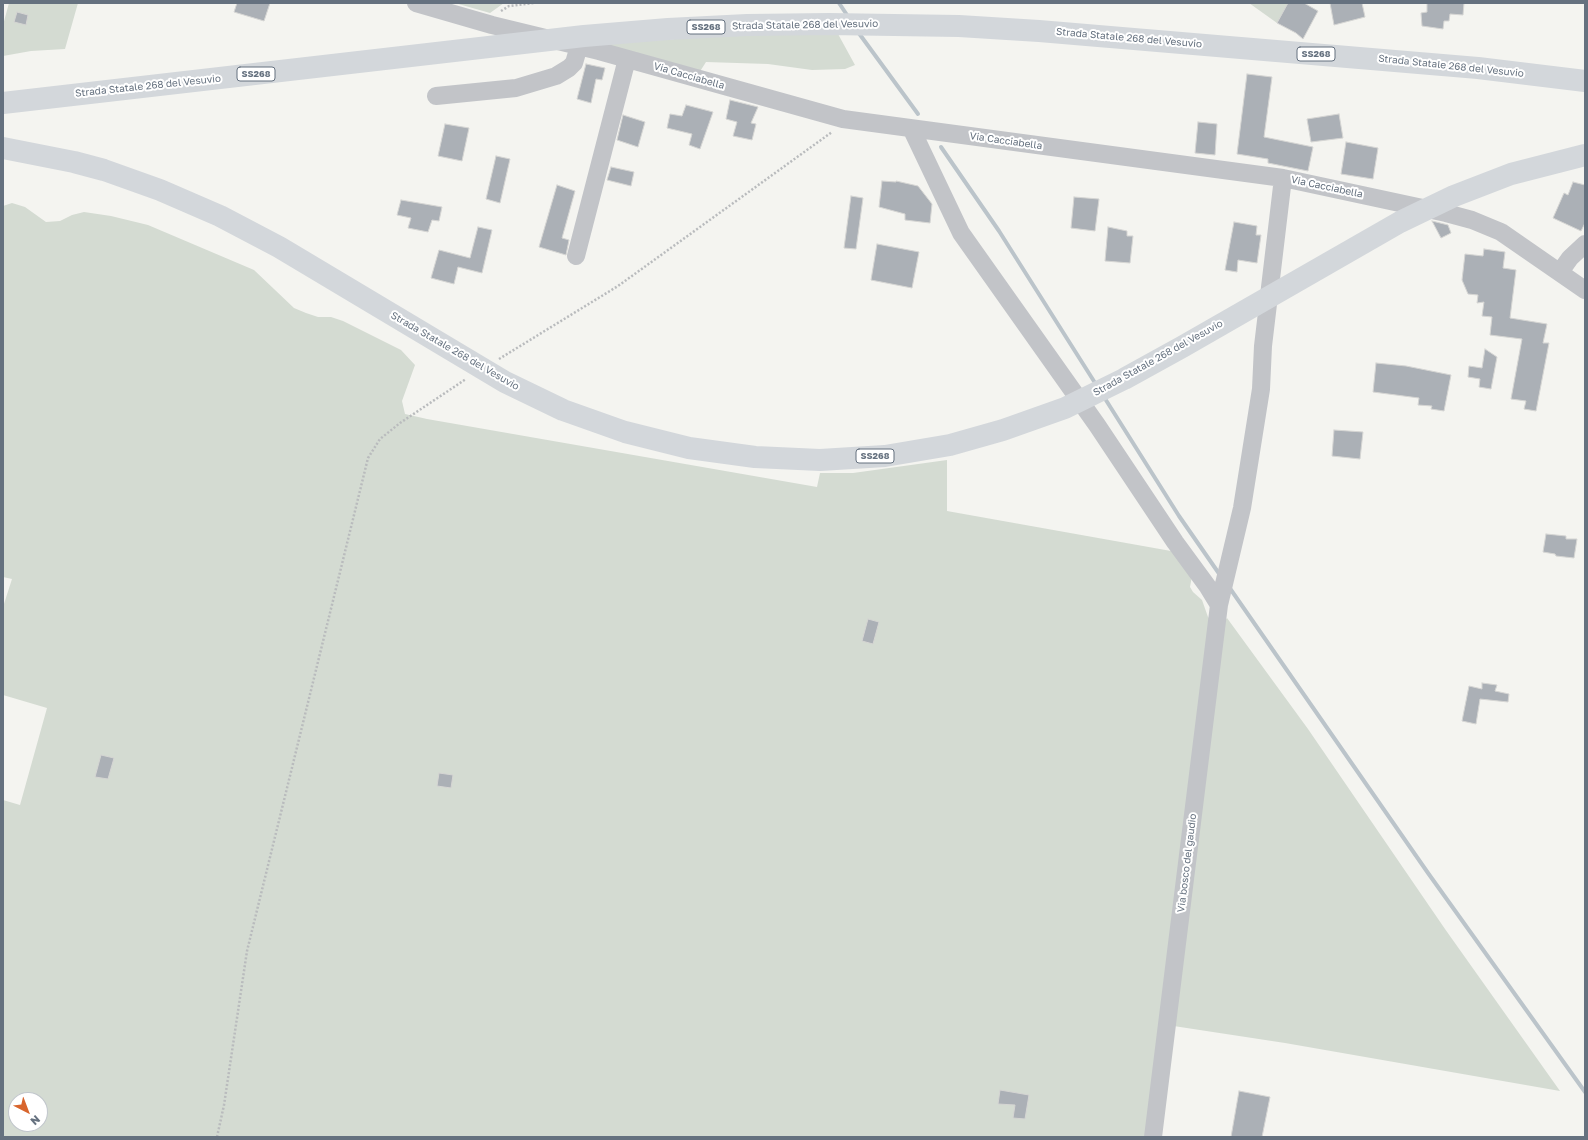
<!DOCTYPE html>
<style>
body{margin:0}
#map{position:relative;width:1588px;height:1140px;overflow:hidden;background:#f4f4f0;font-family:"Golos Text",sans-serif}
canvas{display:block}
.frame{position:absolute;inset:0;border:4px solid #65717f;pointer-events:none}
.north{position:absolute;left:8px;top:1092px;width:40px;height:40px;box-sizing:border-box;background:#fff;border:1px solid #c1c6cc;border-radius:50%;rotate:138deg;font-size:11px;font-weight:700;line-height:16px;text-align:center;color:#65717f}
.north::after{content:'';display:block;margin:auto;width:14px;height:18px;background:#d8652d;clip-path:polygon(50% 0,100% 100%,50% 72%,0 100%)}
</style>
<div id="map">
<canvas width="1588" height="1140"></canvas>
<div class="frame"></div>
<div class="north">N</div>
</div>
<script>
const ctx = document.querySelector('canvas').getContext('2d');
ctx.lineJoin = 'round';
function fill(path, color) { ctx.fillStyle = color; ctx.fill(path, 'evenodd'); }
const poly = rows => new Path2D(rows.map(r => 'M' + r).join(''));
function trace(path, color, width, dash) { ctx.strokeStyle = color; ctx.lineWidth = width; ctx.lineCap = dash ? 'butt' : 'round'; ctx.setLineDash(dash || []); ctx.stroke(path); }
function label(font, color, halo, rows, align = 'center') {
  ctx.font = font + ' "Golos Text",sans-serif'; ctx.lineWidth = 4; ctx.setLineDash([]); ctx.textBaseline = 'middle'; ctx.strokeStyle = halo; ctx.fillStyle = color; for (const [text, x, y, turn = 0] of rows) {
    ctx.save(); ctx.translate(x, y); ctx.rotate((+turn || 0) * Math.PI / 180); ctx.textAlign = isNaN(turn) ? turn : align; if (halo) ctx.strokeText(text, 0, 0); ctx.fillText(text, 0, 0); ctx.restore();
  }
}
const green = poly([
 [9,3,78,3,65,49,31,51,3,56,3,25],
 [455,3,504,3,490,13],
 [1249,3,1291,3,1277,23],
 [838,34,855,65,845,69,812,70,768,64,706,62,699,73,590,45,732,35],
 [12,203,25,207,46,222,60,221,72,215,84,212,111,216,148,225,254,270,294,308,306,313,318,317,331,317,343,321,401,350,415,365,402,401,405,414,427,419,817,487,820,473,853,473,947,460,947,511,1171,551,1192,576,1190,587,1193,592,1202,600,1208,617,1212,621,1224,622,1227,618,1308,729,1445,929,1560,1091,1285,1043,1167,1025,1152,1137,3,1137,3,800,20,805,47,708,3,695,3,607,12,579,3,577,3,206],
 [16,1100,40,1100,40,1124,16,1124]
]);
const stream = poly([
 [839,3,849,18],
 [858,32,918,114],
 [941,147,999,231,1097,386],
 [1104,397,1179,516,1220,575],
 [1229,587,1428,873,1585,1092]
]);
const building = poly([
 [237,3,270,3,264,21,234,12,237,3],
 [1288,3,1304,3,1318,11,1303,39,1296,33,1277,23,1288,3],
 [1330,3,1362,3,1365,17,1334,25,1330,3],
 [1427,3,1464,3,1463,15,1450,14,1449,21,1444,21,1443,29,1422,26,1421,13,1427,12,1427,3],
 [17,12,28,15,26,25,14,22,17,12],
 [586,64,605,68,602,80,596,79,591,103,577,99,586,64],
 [1247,74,1272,77,1264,137,1313,147,1308,171,1268,163,1268,159,1237,154,1247,74],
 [730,100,758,107,751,123,756,124,752,140,733,136,737,122,726,119,730,100],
 [686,105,713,112,700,149,689,145,692,134,667,128,670,114,682,116,686,105],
 [1339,114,1343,138,1311,142,1307,119,1339,114],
 [623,115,645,122,638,147,617,140,623,115],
 [1198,122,1217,124,1215,155,1195,153,1198,122],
 [445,124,469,128,462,161,438,156,445,124],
 [1346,142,1378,148,1373,179,1341,174,1346,142],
 [496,156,510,159,500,203,486,199,496,156],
 [611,167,634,172,631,186,607,180,611,167],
 [882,181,896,182,896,181,918,186,932,204,930,223,905,220,905,214,879,207,882,181],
 [1573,182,1585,185,1585,223,1581,231,1553,218,1564,193,1568,195,1573,182],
 [557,185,575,191,562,238,569,240,566,255,539,247,557,185],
 [851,196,863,198,856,249,844,248,851,196],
 [1074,197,1099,199,1095,231,1071,228,1074,197],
 [401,200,442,207,439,221,432,220,428,232,408,228,411,218,397,215,401,200],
 [1432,221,1448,225,1451,233,1441,238,1432,221],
 [1234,222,1257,226,1256,235,1261,235,1257,263,1238,260,1237,272,1225,270,1234,222],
 [478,227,492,230,482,273,458,267,454,284,431,278,439,250,470,258,478,227],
 [1108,227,1127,231,1127,236,1133,236,1130,263,1105,261,1108,227],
 [877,244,919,252,912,288,871,280,877,244],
 [1484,249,1505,252,1503,268,1516,270,1510,318,1547,324,1543,343,1549,343,1536,411,1524,409,1526,401,1511,399,1522,339,1490,335,1492,317,1482,316,1484,302,1477,303,1478,295,1468,294,1462,280,1465,254,1483,256,1484,249],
 [1485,349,1497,357,1491,389,1479,387,1480,379,1468,377,1469,366,1482,368,1485,349],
 [1376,363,1406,366,1451,375,1444,411,1431,409,1432,406,1418,405,1419,398,1373,392,1376,363],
 [1334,430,1363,432,1360,459,1332,456,1334,430],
 [1546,534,1566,536,1566,539,1577,539,1574,558,1556,556,1555,554,1543,552,1546,534],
 [868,619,879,622,873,644,862,641,868,619],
 [1482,683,1497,685,1495,691,1509,694,1508,702,1480,699,1476,724,1462,721,1469,686,1482,689,1482,683],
 [101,755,114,758,108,779,95,777,101,755],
 [439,773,453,775,451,788,437,786,439,773],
 [1000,1090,1029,1095,1025,1119,1013,1118,1015,1105,998,1104,1000,1090],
 [1239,1091,1270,1097,1262,1137,1231,1137,1239,1091]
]);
const path = poly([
 [501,11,509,6,534,3],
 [499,359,618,286,832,132],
 [217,1137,224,1105,247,951,368,458,380,439,400,423,466,379]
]);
const minor = poly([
 [416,3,492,25,599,51,843,119,1283,178,1446,213,1472,220,1501,232,1585,290],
 [436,96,516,88,556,76,569,68,574,63,579,46],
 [911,128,961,233,1097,425,1175,542,1208,587,1219,605],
 [576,256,627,59],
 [1560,272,1570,258,1585,244],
 [1153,1137,1219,605,1242,508,1261,389,1263,346,1283,178]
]);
const highway = poly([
 [3,103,584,36,668,29,747,25,829,24,959,26,1039,31,1478,68,1585,81],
 [3,148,74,162,104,170,160,190,220,216,279,247,505,382,563,410,625,432,689,448,755,457,820,460,885,456,950,445,1003,430,1065,408,1124,379,1182,347,1400,222,1454,196,1511,174,1585,155]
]);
const shields = [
 [706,27,38],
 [1316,54,38],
 [256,74,38],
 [875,456,38]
];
const shieldNames = [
 ["SS268",706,27],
 ["SS268",1316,54],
 ["SS268",256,74],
 ["SS268",875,456]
];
const streetNames = [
 ["Strada Statale 268 del Vesuvio",805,25,-1],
 ["Strada Statale 268 del Vesuvio",1129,38,5],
 ["Strada Statale 268 del Vesuvio",1451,66,6],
 ["Via Cacciabella",689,76,16],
 ["Strada Statale 268 del Vesuvio",148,86,-6],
 ["Via Cacciabella",1006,141,8],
 ["Via Cacciabella",1327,187,12],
 ["Strada Statale 268 del Vesuvio",455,351,30],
 ["Strada Statale 268 del Vesuvio",1158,358,-29],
 ["Via bosco del gaudio",1187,863,-83]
];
fill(green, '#d4dbd2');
trace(stream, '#bbc4ca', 4);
fill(building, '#abb0b6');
trace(building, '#d5d5d3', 1);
trace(path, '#b9bbbd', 2.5, [2, 2]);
trace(minor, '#c2c4c8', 18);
trace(highway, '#d3d7db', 22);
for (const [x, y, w] of shields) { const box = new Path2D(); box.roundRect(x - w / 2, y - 7, w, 14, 3); ctx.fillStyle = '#fff'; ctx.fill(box); trace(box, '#65717f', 1); }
label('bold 9px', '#65717f', null, shieldNames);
label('10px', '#65717f', '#fff', streetNames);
</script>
